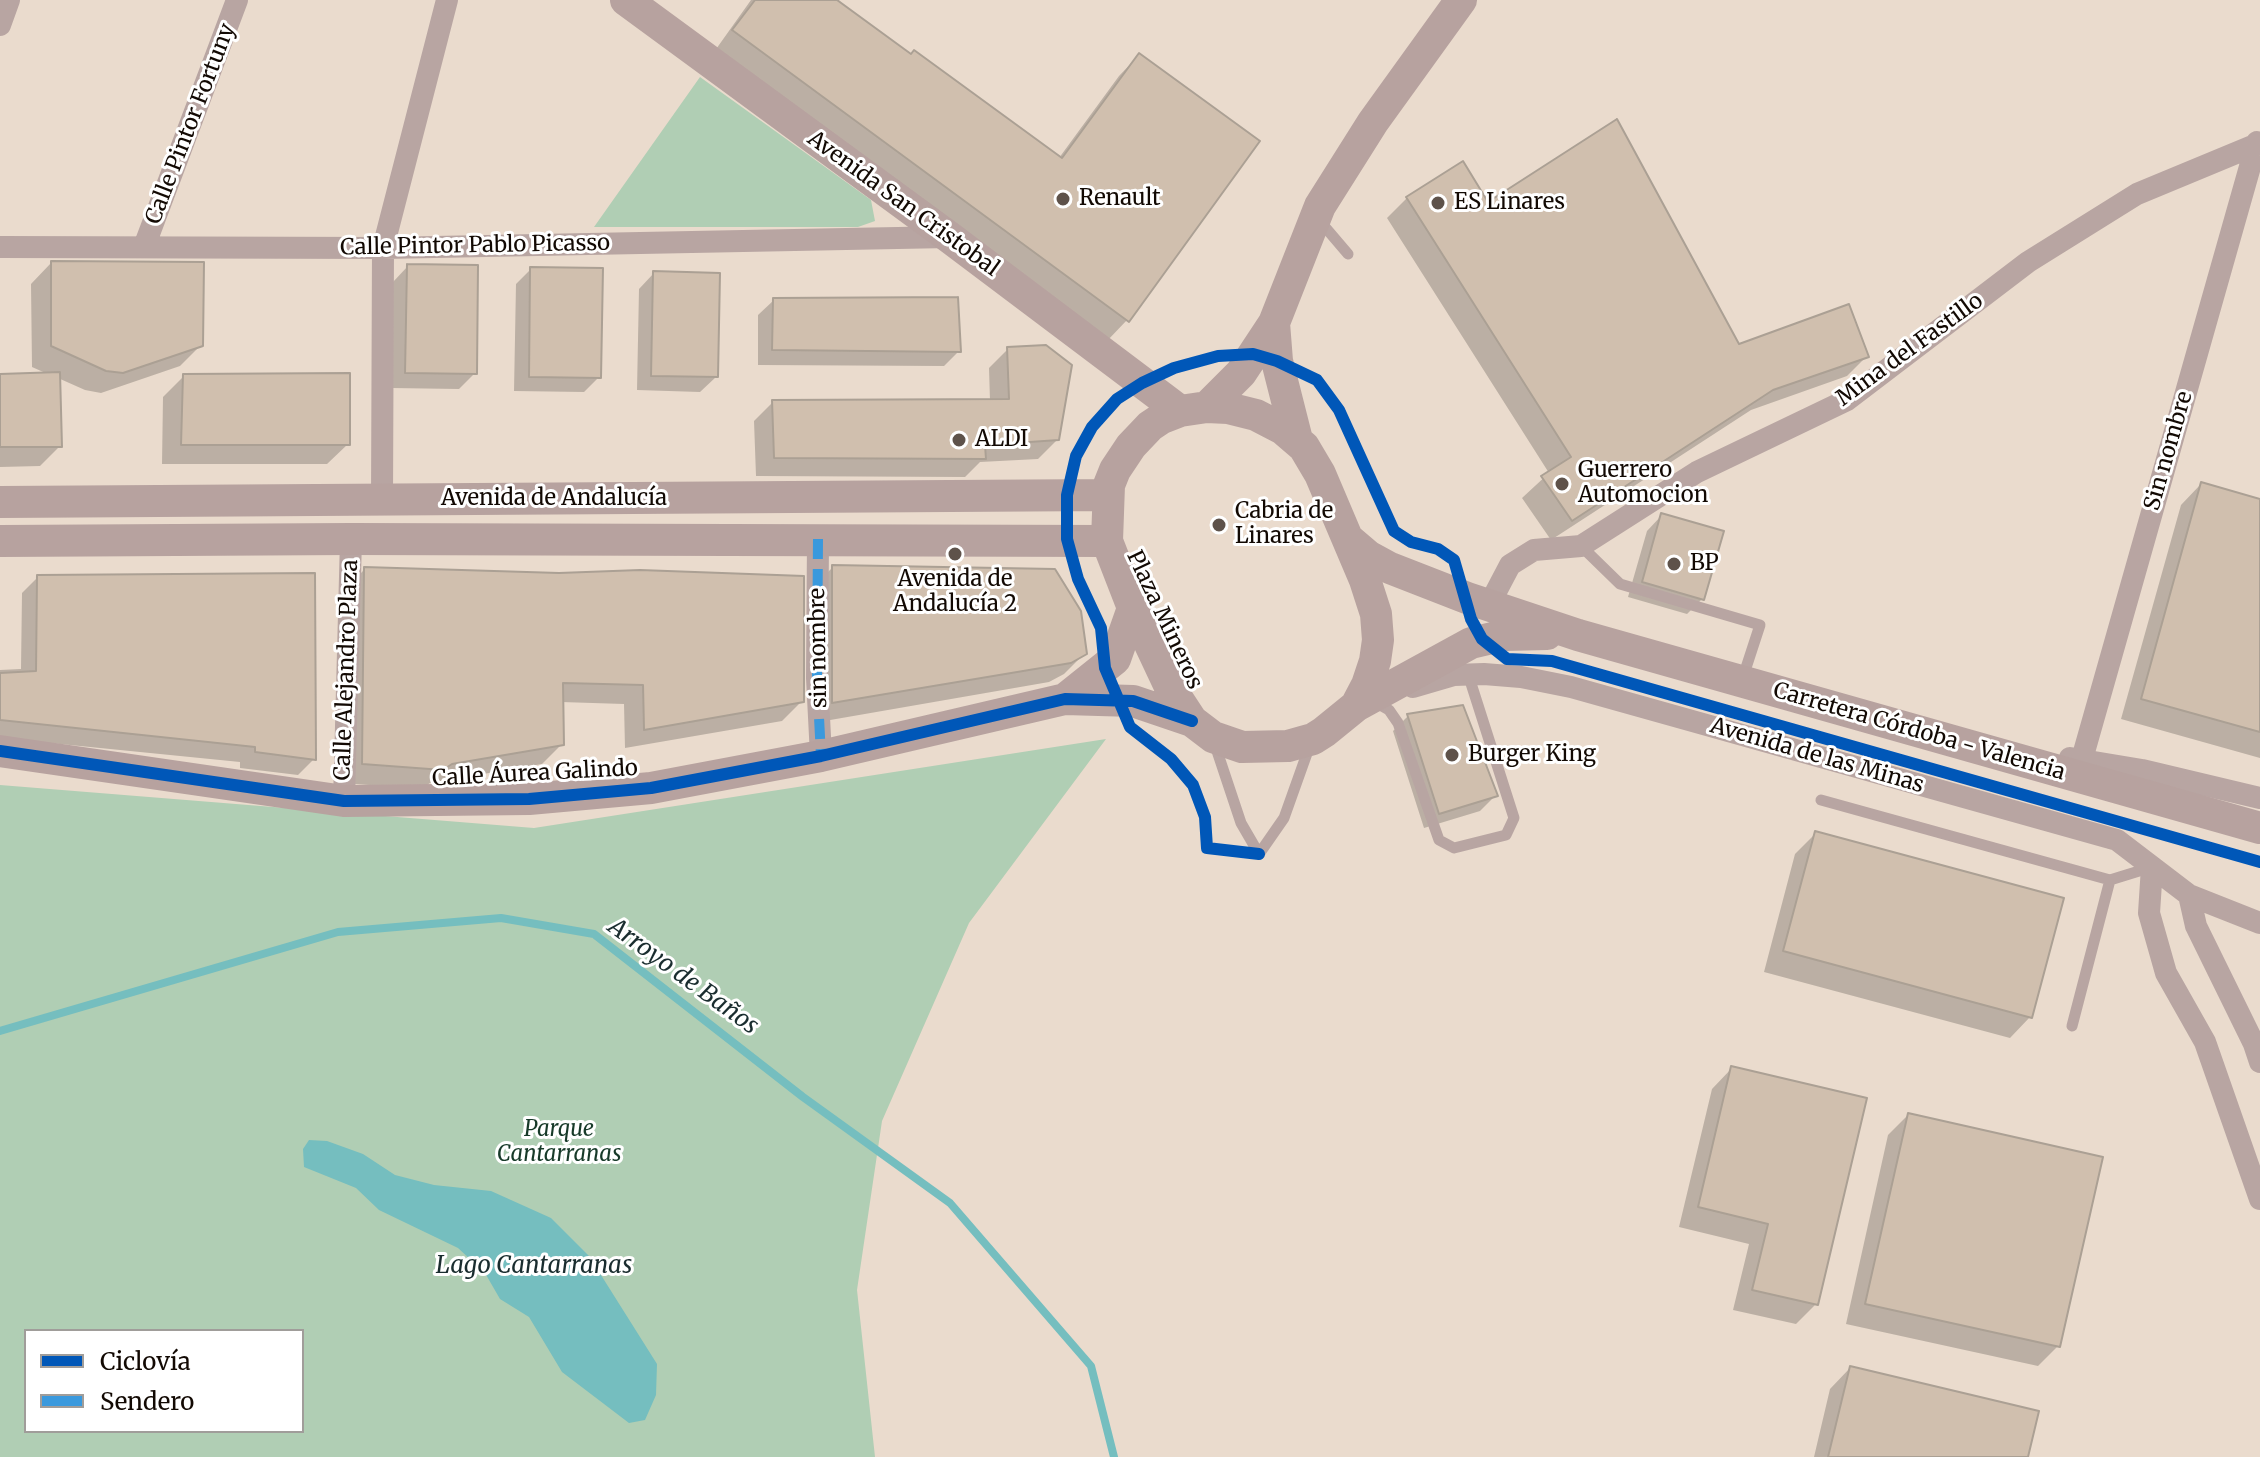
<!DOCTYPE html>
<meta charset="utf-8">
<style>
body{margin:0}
#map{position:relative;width:2260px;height:1457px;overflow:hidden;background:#eadbcd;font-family:Merriweather,serif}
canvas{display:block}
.legend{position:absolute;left:24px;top:1329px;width:280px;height:104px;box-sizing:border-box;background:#fff;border:2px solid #a09d9a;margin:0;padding:10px 14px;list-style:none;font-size:24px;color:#120903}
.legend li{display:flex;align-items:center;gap:16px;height:40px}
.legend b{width:40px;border:2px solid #a09d9a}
</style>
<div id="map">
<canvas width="2260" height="1457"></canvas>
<ul class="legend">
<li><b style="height:10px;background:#0057b8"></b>Ciclovía</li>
<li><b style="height:10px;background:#3a99dd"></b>Sendero</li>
</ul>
</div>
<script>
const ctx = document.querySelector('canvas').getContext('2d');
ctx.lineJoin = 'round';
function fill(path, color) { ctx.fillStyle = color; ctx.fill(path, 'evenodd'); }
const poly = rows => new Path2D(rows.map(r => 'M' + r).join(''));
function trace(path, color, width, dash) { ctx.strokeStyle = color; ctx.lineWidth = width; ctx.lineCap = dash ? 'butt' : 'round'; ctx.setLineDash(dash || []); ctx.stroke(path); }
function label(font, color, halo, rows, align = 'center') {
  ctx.font = font + ' Merriweather,serif'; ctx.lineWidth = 6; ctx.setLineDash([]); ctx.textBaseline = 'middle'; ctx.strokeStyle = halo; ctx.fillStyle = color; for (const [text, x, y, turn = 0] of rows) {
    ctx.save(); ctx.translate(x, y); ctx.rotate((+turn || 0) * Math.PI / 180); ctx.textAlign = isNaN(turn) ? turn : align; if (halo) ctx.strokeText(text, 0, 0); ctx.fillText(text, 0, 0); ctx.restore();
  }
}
const green = poly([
 [700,77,871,200,875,221,858,227,594,227],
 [1106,739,969,923,882,1121,857,1290,875,1457,0,1457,0,785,534,828],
 [26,1331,302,1331,302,1431,26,1431]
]);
const water = poly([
 [309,1140,327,1141,363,1154,395,1175,434,1185,491,1191,551,1218,589,1256,657,1364,656,1395,645,1420,629,1423,562,1372,529,1317,500,1299,485,1273,458,1248,379,1210,356,1188,304,1167,303,1149]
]);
const shadow = poly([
 [751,0,833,0,1059,158,1119,76,1139,55,1127,320,1107,341,714,52],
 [1462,164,1488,205,1738,346,1867,356,1847,376,1751,410,1551,540,1522,498,1549,473,1387,218,1407,198],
 [51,263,201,345,180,366,101,393,85,390,58,378,60,446,40,466,0,467,0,376,50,375,32,367,31,284],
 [408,266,475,373,459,389,391,388,393,282],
 [531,269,599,377,584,392,514,391,516,284],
 [654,273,716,377,700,392,637,390,639,289],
 [774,300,959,351,944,366,758,365,758,315],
 [1008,349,1057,440,1038,459,980,462,965,477,756,476,754,421,773,402,990,401,989,368],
 [184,376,348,444,327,464,162,464,163,397],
 [2201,484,2260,501,2260,758,2121,719,2181,505],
 [1662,515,1702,599,1687,614,1628,597,1647,531],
 [833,567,1085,653,1064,674,1049,682,813,723,812,588],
 [365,569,802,701,782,721,625,748,624,704,561,702,562,744,542,764,430,783,421,789,343,783,345,589],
 [38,577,314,759,298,775,240,768,240,762,0,738,0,670,21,669,22,593],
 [1408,716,1496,795,1480,811,1424,828,1393,731],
 [1816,833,2030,1017,2010,1038,1764,972,1795,854],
 [1732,1068,1816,1304,1796,1324,1733,1310,1749,1244,1679,1227,1712,1089],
 [1908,1115,2058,1346,2038,1366,1846,1324,1888,1135],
 [1850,1368,2025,1457,1814,1457,1830,1389]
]);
const stream = poly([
 [0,1031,338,932,501,918,594,934,803,1097,950,1203,1091,1366,1114,1457]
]);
const building = poly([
 [755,0,837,0,911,54,914,50,1062,158,1139,53,1260,141,1129,322,732,30,755,0],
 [1617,119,1739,344,1849,304,1869,357,1773,390,1572,521,1541,476,1571,457,1406,197,1463,161,1488,202,1617,119],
 [51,261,204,262,203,346,123,373,106,371,51,346,51,261],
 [407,264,478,265,477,374,405,373,407,264],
 [530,267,603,268,601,378,529,377,530,267],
 [653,271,720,273,718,377,651,376,653,271],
 [958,297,961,352,772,350,773,298,958,297],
 [1046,345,1072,365,1059,440,985,445,986,459,774,458,772,400,1009,399,1007,347,1046,345],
 [60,372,62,447,0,447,0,374,60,372],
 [350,373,350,445,181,445,183,374,350,373],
 [2201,482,2260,499,2260,732,2141,699,2201,482],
 [1661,513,1724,531,1704,600,1642,582,1661,513],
 [832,565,1055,569,1081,611,1087,654,1071,663,832,703,832,565],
 [364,567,559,573,640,570,804,576,804,702,644,730,643,685,563,683,564,745,452,764,443,770,362,764,364,567],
 [315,573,316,760,255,752,255,747,0,720,0,673,36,671,37,575,315,573],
 [1463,705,1498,796,1439,814,1407,714,1463,705],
 [1815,831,2064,898,2032,1018,1783,951,1815,831],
 [1731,1066,1867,1098,1818,1305,1752,1290,1768,1224,1698,1207,1731,1066],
 [1908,1113,2103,1157,2060,1347,1865,1304,1908,1113],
 [1850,1366,2039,1411,2028,1457,1828,1457,1850,1366]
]);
const lane = poly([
 [1319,220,1348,254],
 [1581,546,1620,584,1760,625,1743,677],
 [1375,702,1389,710,1398,723,1439,840,1454,848,1506,835,1514,818,1468,674],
 [1214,742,1241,823,1259,854,1284,818,1310,745],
 [1821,800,2110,880,2152,867],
 [2072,1026,2110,880]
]);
const street = poly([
 [0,25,9,0],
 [0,247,383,248,949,237],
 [144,247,237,0],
 [382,500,383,248,447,0],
 [818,539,817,678,821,756],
 [1489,605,1510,565,1534,550,1581,546,1697,472,1847,400,2028,262,2137,194,2260,143],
 [1413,687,1454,675,1484,674,1521,677,1571,687,2117,840,2189,895,2260,923],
 [2070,758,2142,770,2260,798],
 [2082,759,2257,142],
 [344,801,351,539],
 [2152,867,2149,913,2166,973,2205,1042,2260,1199],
 [2189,895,2196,926,2254,1044,2260,1062]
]);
const secondary = poly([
 [626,0,949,237,1180,411],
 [1274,323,1277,361,1297,440],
 [1207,407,1228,408,1256,415,1283,429,1304,447,1320,474,1365,580,1376,614,1378,640,1375,661,1367,685,1356,706,1324,732,1313,739,1288,746,1242,747,1213,737,1192,721,1171,689,1133,608,1107,541,1109,485,1115,470,1131,446,1150,426,1162,418,1180,411,1207,407],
 [1207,407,1241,373,1274,323,1320,206,1373,122,1461,0],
 [0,502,1108,495],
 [1348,539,1368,556,1390,568,1467,598,1578,635,2260,828],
 [0,541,351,539,1107,541],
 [1065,699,1115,659,1133,608],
 [1356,706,1471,643,1505,635,1547,634],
 [0,751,344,801,529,799,651,788,821,756,1065,699,1133,701,1192,721]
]);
const quiet = poly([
 [818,539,817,678,821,756]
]);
const cycleway = poly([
 [0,751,344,801,529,799,651,788,821,756,1065,699,1133,701,1192,721],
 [1259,854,1207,848,1205,817,1193,785,1171,759,1130,727,1105,668,1101,628,1078,579,1067,539,1067,495,1076,456,1092,427,1117,399,1142,383,1174,368,1218,356,1253,354,1277,361,1317,380,1339,410,1394,531,1411,542,1438,549,1454,560,1471,619,1482,639,1507,659,1552,661,2260,862]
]);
const markers = [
 [1063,199,8,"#5e524a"],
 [1438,203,8,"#5e524a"],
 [959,440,8,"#5e524a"],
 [1562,484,8,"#5e524a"],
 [1219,525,8,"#5e524a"],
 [955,554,8,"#5e524a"],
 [1674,564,8,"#5e524a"],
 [1452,755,8,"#5e524a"]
];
const streetNames = [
 ["Calle Pintor Fortuny",191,124,-69],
 ["Avenida San Cristobal",903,204,36],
 ["Calle Pintor Pablo Picasso",475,246,-1],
 ["Mina del Fastillo",1910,350,-36],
 ["Sin nombre",2169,451,-74],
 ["Avenida de Andalucía",554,499],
 ["Plaza Mineros",1164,620,65],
 ["sin nombre",819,648,-91],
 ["Calle Alejandro Plaza",347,670,-88],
 ["Carretera Córdoba - Valencia",1919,732,16],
 ["Avenida de las Minas",1817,756,16],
 ["Calle Áurea Galindo",535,774,-3]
];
const poiNames = [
 ["Renault",1079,199],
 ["ES Linares",1454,203],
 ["ALDI",975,440],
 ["Guerrero",1578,471],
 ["Automocion",1578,496],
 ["Cabria de",1235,512],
 ["Linares",1235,537],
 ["BP",1690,564],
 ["Avenida de",955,580,"center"],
 ["Andalucía 2",955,605,"center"],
 ["Burger King",1468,755]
];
const parkNames = [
 ["Parque",559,1130],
 ["Cantarranas",559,1155]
];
const waterNames = [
 ["Arroyo de Baños",683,977,36],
 ["Lago Cantarranas",534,1266]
];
fill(green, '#b0ceb4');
fill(water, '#75bebf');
fill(shadow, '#0003');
trace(stream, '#75bebf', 8);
fill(building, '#d0bfae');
trace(building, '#aba094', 2);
trace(lane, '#b8a5a2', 11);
trace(street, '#b8a5a2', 22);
trace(secondary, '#b7a29f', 32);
trace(quiet, '#3a99dd', 10, [20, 10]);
trace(cycleway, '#0057b8', 12);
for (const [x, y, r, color] of markers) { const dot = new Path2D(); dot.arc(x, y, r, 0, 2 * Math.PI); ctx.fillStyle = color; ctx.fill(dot); trace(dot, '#fff', 3); }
label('22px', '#120903', '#fff', streetNames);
label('22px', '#120903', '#fff', poiNames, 'left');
label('italic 22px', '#173a29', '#fff', parkNames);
label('italic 24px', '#1a2d2f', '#fff', waterNames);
</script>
